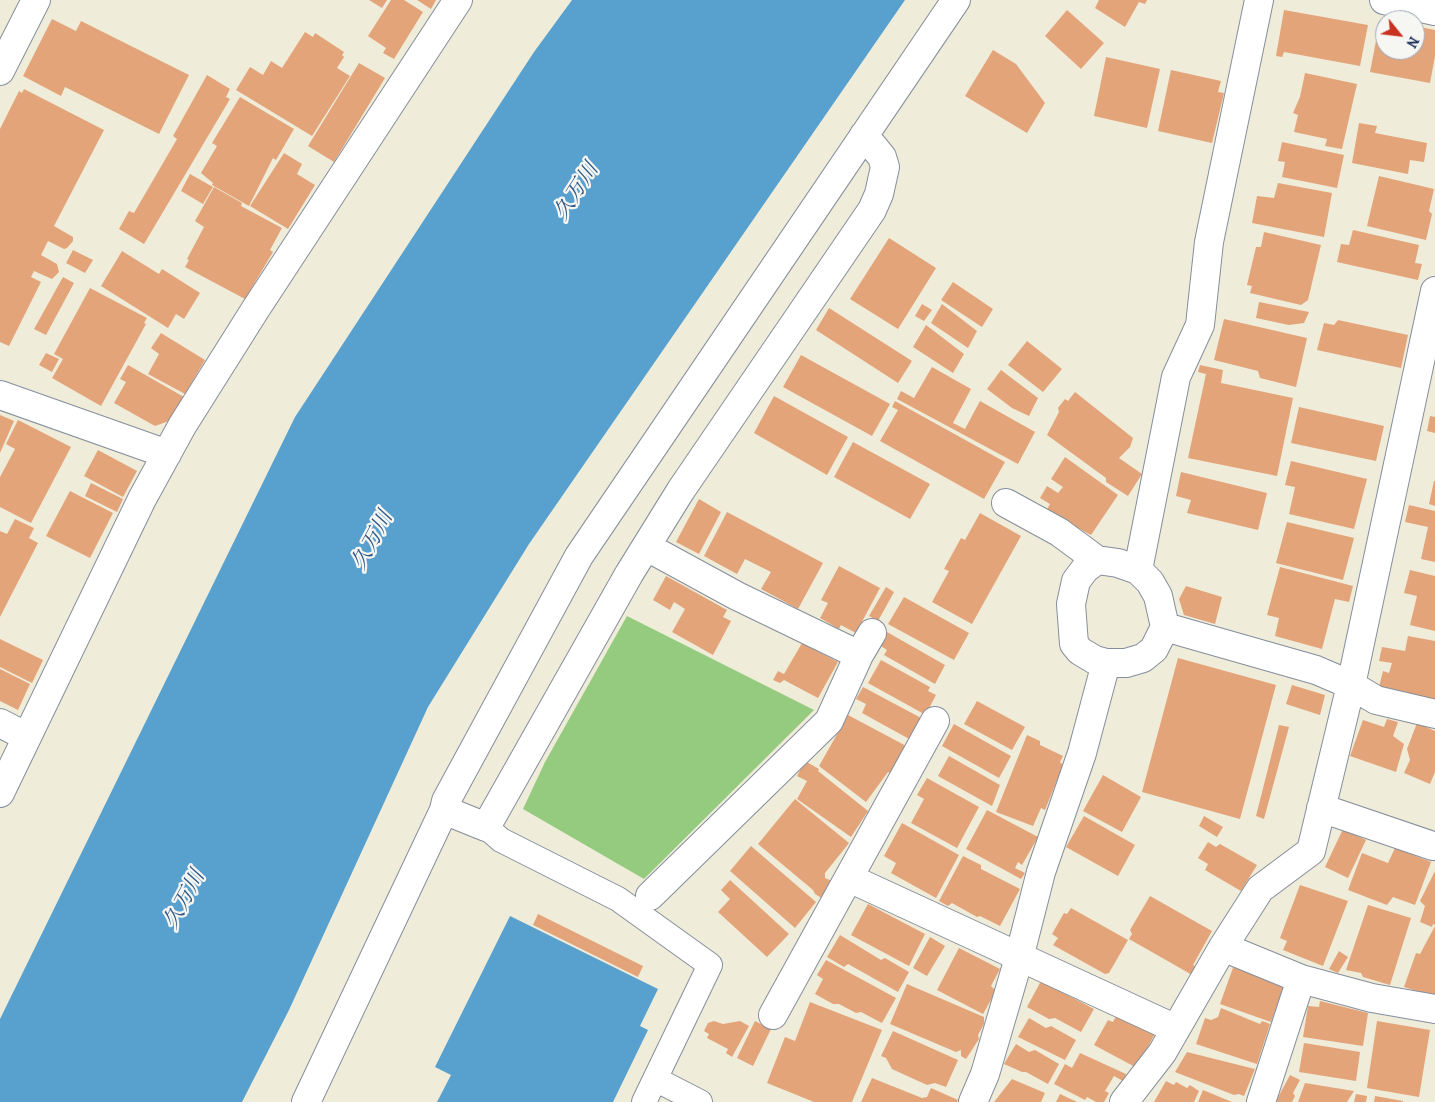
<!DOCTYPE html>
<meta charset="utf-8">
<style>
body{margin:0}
#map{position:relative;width:1435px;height:1102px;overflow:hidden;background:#efecda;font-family:Alegreya,serif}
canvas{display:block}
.north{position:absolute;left:1375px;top:10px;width:50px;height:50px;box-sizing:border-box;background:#f6f6f2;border:1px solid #9ea6b7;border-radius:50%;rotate:119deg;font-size:14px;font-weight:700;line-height:20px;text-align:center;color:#1b2f5e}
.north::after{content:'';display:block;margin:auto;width:18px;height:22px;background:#c8321e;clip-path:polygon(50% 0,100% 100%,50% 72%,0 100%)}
</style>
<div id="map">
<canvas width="1435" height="1102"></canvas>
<div class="north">N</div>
</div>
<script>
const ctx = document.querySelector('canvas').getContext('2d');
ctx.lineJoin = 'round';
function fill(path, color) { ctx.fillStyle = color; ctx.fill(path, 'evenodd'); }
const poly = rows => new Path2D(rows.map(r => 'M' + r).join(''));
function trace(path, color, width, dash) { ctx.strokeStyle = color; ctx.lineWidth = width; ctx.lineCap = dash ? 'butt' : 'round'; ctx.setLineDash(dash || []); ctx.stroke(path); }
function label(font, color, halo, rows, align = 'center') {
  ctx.font = font + ' Alegreya,"Noto Serif JP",serif'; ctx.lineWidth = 4.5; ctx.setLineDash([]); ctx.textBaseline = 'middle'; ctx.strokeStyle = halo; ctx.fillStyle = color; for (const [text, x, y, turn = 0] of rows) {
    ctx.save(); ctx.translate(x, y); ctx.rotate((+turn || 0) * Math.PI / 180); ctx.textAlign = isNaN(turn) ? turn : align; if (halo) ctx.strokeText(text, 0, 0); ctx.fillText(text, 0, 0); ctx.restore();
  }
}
const green = poly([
 [627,616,814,710,644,879,523,809,545,762]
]);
const water = poly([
 [572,0,905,0,529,544,428,707,289,1010,242,1102,0,1102,0,1019,295,417,534,52],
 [510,916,658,989,640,1026,648,1030,613,1102,437,1102,451,1075,435,1067]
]);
const building = poly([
 [369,0,387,0,382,8],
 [391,0,404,0,423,12,394,59,383,53,386,48,368,36],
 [417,0,436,0,431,9],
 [1099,0,1147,0,1145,4,1139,2,1125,27,1095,8],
 [1067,10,1104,43,1081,69,1045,36],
 [1284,10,1368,25,1360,66,1284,52,1282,57,1276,56],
 [52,19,76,31,81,21,189,75,159,134,65,87,61,96,23,76],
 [1380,20,1385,21,1385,50,1415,50,1415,26,1435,30,1435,56,1430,83,1370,72],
 [305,32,313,37,315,33,344,52,342,55,344,57,337,68,350,76,312,136,236,90,250,67,263,75,271,61,282,68],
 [993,50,1016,64,1045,103,1027,133,965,96],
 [1106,57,1160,69,1147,128,1094,116],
 [359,63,385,78,334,162,308,146],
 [1171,70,1221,81,1218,92,1224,93,1212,143,1158,131],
 [1305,73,1357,84,1342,149,1325,146,1327,139,1294,132,1298,115,1293,113,1300,97],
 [207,75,230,89,226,97,230,99,144,244,119,229,129,211,134,213,177,139,173,136],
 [24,89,104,130,54,226,73,237,73,241,67,248,64,249,48,241,41,255,57,264,59,272,52,279,34,271,31,277,41,282,9,346,0,342,0,129,19,91,22,93],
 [240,97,294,129,276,160,273,158,249,206,212,185,213,183,201,173,217,146,212,143],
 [1359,123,1377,126,1375,133,1427,143,1424,162,1410,160,1408,174,1352,163],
 [1282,142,1344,155,1337,188,1282,177,1285,162,1278,161],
 [284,153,302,164,297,174,315,185,288,229,250,206],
 [190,174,213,187,203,204,181,191],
 [1379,176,1434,189,1429,211,1432,214,1426,240,1367,226],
 [1278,183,1332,193,1324,237,1252,223,1257,196,1274,198],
 [214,187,242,203,241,206,282,228,270,250,273,252,245,299,185,267,189,260,187,259,204,227,195,221],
 [1353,230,1419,245,1415,263,1422,264,1418,280,1337,262,1341,244,1349,245],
 [1264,232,1321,245,1308,300,1301,305,1250,293,1252,286,1247,285,1256,247,1261,247],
 [889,238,936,268,898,329,850,299],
 [73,250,93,260,85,273,66,263],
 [122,251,159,274,162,269,200,293,184,319,176,314,168,328,101,286],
 [63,277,74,283,46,335,34,329],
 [953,282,993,309,982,327,941,300],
 [90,288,147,318,144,323,146,324,101,406,52,378,63,359,54,354],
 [1259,302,1309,312,1304,323,1289,325,1256,318],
 [922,304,932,310,924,321,915,316],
 [942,304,977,331,968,348,931,323],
 [829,308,912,361,898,383,816,330],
 [1224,319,1307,338,1296,387,1260,378,1258,371,1214,360],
 [1338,320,1408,335,1401,368,1317,350,1324,323,1334,325],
 [926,325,964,354,953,373,913,347],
 [161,333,205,360,185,394,148,374,159,354,151,348],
 [1027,341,1062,369,1043,392,1008,365],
 [46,353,59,359,52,372,39,365],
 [801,355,890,404,872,436,783,387],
 [128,365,184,397,169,421,155,426,114,403,126,382,120,379],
 [1200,365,1223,370,1221,383,1293,398,1277,476,1188,458,1206,374,1198,372],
 [932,367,971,389,953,423,965,429,980,401,1035,432,1018,464,897,399,901,391,914,398],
 [1001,370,1038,398,1029,416,1012,408,987,389],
 [1075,392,1133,438,1130,447,1119,458,1142,474,1128,496,1106,482,1106,478,1047,435,1059,412,1058,408,1065,399,1068,401],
 [774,396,848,437,827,475,754,433],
 [895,401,1005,462,984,499,880,441,898,410,892,407],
 [1299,407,1384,426,1376,461,1291,443],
 [0,415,14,421,0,453],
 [1430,416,1435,417,1435,433,1427,431],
 [18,420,71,447,31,523,0,507,0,477,15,449,6,444],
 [853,442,930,484,910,519,834,477],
 [98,450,137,471,123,497,84,476],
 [1065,457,1118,495,1091,535,1046,511,1050,504,1040,498,1047,486,1058,493,1063,487,1051,479],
 [1291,461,1367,479,1354,529,1289,514,1295,487,1285,485],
 [1181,472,1267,493,1258,530,1187,513,1191,500,1176,496],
 [1434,481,1435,481,1435,506,1429,504],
 [91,483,123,499,117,512,85,496],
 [70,491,113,513,90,558,46,536],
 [699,499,721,512,699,554,676,542],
 [1409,505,1435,511,1435,562,1421,559,1428,527,1405,522],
 [727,512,823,563,798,609,761,589,771,572,745,559,737,574,704,556],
 [980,513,1021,536,972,624,932,602,949,571,944,569,961,538,965,540],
 [15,519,34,528,29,538,38,543,0,617,0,531,7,534],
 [1287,522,1354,538,1343,580,1276,563],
 [839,566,880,588,856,633,841,625,839,629,820,618,828,603,821,600],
 [1280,567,1353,586,1349,602,1335,599,1322,649,1275,636,1279,618,1267,615],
 [1410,570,1435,576,1435,631,1410,625,1417,596,1404,593],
 [666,576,727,610,723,617,731,621,713,655,672,632,685,609,674,602,670,610,653,600],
 [1186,586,1222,597,1215,624,1184,615,1179,599],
 [886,587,894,592,878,621,869,616],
 [904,597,969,633,954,660,888,624],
 [887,632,945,665,935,684,884,655,887,650,879,645],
 [1408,636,1435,641,1435,699,1379,687,1383,671,1389,673,1392,663,1379,661,1382,647,1405,651],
 [0,639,43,660,32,683,0,667],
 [802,643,838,662,818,698,784,680,780,683,773,680,778,671,784,674],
 [1178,658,1276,685,1240,819,1142,792],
 [881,660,930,687,928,691,936,695,927,712,924,714,868,683],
 [0,669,30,684,18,710,0,701],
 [1292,685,1325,695,1320,715,1286,704],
 [863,687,923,719,911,740,862,713,866,704,856,699],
 [977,701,1025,727,1012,750,964,724],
 [848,715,910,748,894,775,888,772,866,802,819,766],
 [1387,719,1398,722,1393,736,1404,744,1396,772,1350,756,1363,720,1384,727],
 [1417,723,1435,731,1435,772,1430,784,1404,773,1410,760,1407,749],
 [954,724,1011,756,999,778,942,746],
 [1279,725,1289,727,1264,819,1256,816],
 [1027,735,1040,741,1040,745,1063,756,1060,762,1063,765,1045,810,1041,808,1033,826,996,812],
 [949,756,1000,785,992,806,938,776],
 [805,761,819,769,818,771,868,811,851,837,797,799,807,781,797,776],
 [1103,775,1141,797,1122,832,1083,811],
 [927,778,979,807,957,848,911,823,924,799,917,795],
 [795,799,849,843,825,873,825,878,832,881,823,899,815,894,813,890,758,844],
 [987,810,1038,837,1022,865,1018,862,1015,868,1025,873,1021,879,966,849],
 [1084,816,1135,845,1118,876,1066,847],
 [1204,816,1223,827,1217,837,1199,826],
 [902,823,959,855,936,898,891,873,896,863,884,856],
 [1343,829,1366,840,1348,878,1325,867],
 [1208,842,1216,847,1220,844,1257,865,1241,891,1205,870,1208,864,1198,858],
 [751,846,816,902,795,928,730,871],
 [1395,848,1431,862,1415,905,1393,897,1387,905,1348,890,1362,853,1388,863],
 [963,856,981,865,981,869,1020,889,1000,926,980,916,977,917,952,903,948,906,939,901],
 [1435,871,1435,925,1433,924,1432,927,1420,922,1425,906,1420,901],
 [730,880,789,934,767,957,718,912,730,899,721,890],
 [1300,885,1348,901,1323,966,1283,950,1287,941,1280,938],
 [1150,896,1212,931,1193,965,1199,968,1194,976,1129,939,1132,934,1130,930],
 [868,904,925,934,909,966,851,935],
 [1368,905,1411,918,1390,985,1363,977,1361,973,1346,970],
 [1071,908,1128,940,1109,973,1105,974,1053,945,1058,938,1052,934,1064,913,1067,914],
 [538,914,643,966,638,977,533,925],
 [1435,926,1435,997,1404,987,1416,953,1420,954],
 [840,935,881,960,885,958,909,972,898,992,848,964,844,967,827,957],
 [930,937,945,946,927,976,913,968],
 [959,948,1000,969,991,986,996,991,983,1014,937,990],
 [1339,951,1348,957,1338,973,1329,969],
 [826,960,896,998,882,1023,861,1012,856,1013,839,1004,833,1004,815,994,823,979,817,975],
 [1234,965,1285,983,1271,1022,1220,1004],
 [1041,981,1094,1009,1081,1032,1055,1018,1049,1019,1027,1007],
 [907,984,984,1017,984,1024,978,1035,979,1039,966,1059,961,1056,961,1050,956,1052,890,1024],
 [1320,1001,1368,1013,1363,1046,1303,1037,1308,1006,1319,1007],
 [810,1002,882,1030,852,1102,814,1102,767,1083,785,1037,795,1041],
 [1121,1006,1159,1026,1137,1068,1094,1045,1108,1020,1113,1022],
 [1221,1008,1260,1024,1262,1021,1270,1024,1257,1064,1196,1044,1205,1018,1211,1020,1218,1017],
 [1029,1018,1046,1028,1051,1026,1076,1040,1065,1060,1018,1037],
 [714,1021,723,1024,740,1021,749,1026,732,1057,726,1053,728,1049,707,1038,709,1034,704,1031,708,1023],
 [755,1021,771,1029,753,1066,737,1058],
 [1377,1021,1430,1030,1419,1097,1367,1088],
 [893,1031,958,1060,946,1087,935,1083,927,1085,892,1069,886,1058,881,1056],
 [1304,1043,1360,1052,1356,1081,1299,1072],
 [1016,1044,1029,1052,1035,1050,1059,1064,1048,1084,1026,1072,1022,1072,1004,1064],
 [1187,1052,1255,1069,1244,1096,1239,1094,1234,1095,1175,1072],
 [1080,1053,1126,1074,1123,1081,1114,1076,1105,1091,1109,1093,1104,1102,1096,1102,1087,1097,1085,1100,1054,1084,1065,1064,1072,1068],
 [1290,1075,1300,1080,1293,1093,1295,1096,1292,1102,1277,1102,1276,1101],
 [872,1078,922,1098,927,1097,931,1088,958,1100,957,1102,861,1102],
 [1012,1079,1045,1093,1041,1102,994,1102],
 [1166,1081,1174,1085,1176,1082,1187,1088,1190,1085,1199,1091,1194,1102,1154,1102],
 [1305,1083,1354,1091,1347,1102,1298,1102],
 [1203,1090,1232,1102,1198,1102],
 [1060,1094,1077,1102,1056,1102],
 [1356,1094,1367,1096,1366,1102,1354,1102],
 [1375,1096,1403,1101,1403,1102,1374,1102]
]);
const service = poly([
 [486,827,501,840,618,899,710,965,644,1102],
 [655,1079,700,1102]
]);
const minor = poly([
 [1259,0,1209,242,1200,325,1176,377,1138,570,1150,582,1158,596,1165,627,1316,670,1351,685,1376,700,1435,714],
 [1384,0,1435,11],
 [0,71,36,0],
 [0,395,167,454],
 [1006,503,1059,532,1097,560],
 [647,547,737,596,859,655,829,721,650,896],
 [1138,570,1118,563,1097,560,1085,569,1076,581,1071,604,1074,644,1080,651,1095,660,1106,663,1126,663,1143,658,1154,649,1165,627],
 [859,655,872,633],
 [0,723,27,737],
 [0,793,142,499,182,426,255,310,458,0],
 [1321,808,1433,846],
 [444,810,486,827,629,574,681,490,872,210,879,194,885,167,882,157,864,135],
 [849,878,1176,1029],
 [1223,947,1301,979,1372,998,1435,1009],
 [773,1015,935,721],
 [306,1102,444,810,446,801,579,556,956,0],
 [973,1102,985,1074,1019,958,1041,872,1082,753,1106,663],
 [1124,1102,1162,1053,1223,947,1260,889,1311,851,1351,685,1435,291],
 [1261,1102,1301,979]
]);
const waterNames = [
 ["久万川",577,192,-57],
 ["久万川",373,541,-62],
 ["久万川",185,900,-62]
];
fill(green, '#95cb7e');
fill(water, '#58a1cf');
fill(building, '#e4a479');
trace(service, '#858e9c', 26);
trace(minor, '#858e9c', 30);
trace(service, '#fff', 24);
trace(minor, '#fff', 28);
label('italic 21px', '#305786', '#f6f6f2', waterNames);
</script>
